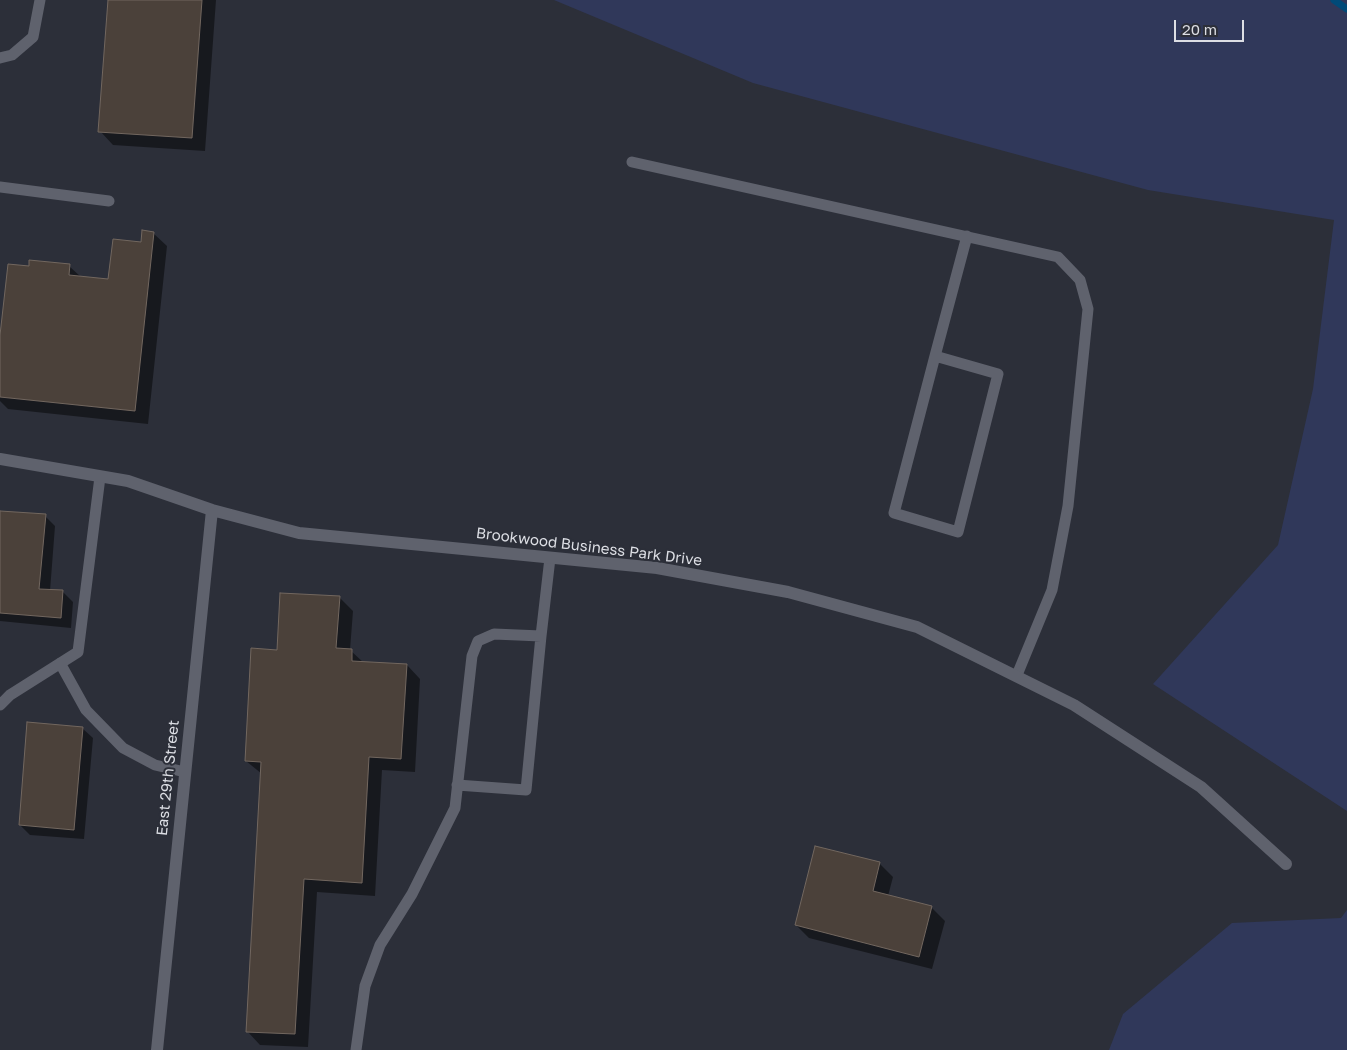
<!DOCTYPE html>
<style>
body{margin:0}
#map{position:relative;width:1347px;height:1050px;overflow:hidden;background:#2c2f39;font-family:"Golos Text",sans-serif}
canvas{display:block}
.scale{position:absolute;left:1174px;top:20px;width:70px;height:22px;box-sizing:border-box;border:2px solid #dcdee4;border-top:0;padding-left:6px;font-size:15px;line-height:18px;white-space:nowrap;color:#dcdee4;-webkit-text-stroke:4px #2c2f39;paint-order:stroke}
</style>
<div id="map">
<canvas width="1347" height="1050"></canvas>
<div class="scale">20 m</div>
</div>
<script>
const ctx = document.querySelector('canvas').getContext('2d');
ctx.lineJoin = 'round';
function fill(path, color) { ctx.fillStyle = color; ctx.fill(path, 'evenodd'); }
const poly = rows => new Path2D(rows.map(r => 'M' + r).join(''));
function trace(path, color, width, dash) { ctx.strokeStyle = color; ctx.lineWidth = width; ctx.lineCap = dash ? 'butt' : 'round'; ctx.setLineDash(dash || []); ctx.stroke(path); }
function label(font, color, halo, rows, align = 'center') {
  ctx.font = font + ' "Golos Text",sans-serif'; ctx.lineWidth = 4; ctx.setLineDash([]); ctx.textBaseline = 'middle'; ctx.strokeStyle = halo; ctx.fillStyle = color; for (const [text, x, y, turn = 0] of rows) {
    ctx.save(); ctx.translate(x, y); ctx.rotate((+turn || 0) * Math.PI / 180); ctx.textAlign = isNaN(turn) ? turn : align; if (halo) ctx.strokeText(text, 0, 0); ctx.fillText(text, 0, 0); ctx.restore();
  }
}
const green = poly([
 [554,0,1347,0,1347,811,1153,684,1278,545,1313,389,1334,220,1148,190,753,83],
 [1347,910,1347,1050,1109,1050,1123,1014,1232,923,1341,918]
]);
const shadow = poly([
 [109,0,216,0,205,151,113,145,100,131],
 [153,233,167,246,148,424,8,409,0,401,0,347,30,268,69,266,81,277,109,280],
 [0,512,45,516,55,526,50,591,63,592,73,602,71,628,0,621],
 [339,597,353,611,350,650,364,663,407,665,420,679,415,772,382,770,375,896,317,892,308,1047,260,1045,247,1031,262,774,246,761,278,651],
 [82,728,93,738,84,839,30,835,20,825],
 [879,863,893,877,888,896,931,907,945,921,932,969,809,938,796,925]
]);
const stream = poly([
 [1334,0,1347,9]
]);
const building = poly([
 [108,0,202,0,192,138,98,132,108,0],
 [142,230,154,232,135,411,0,397,0,335,8,264,29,266,29,260,70,264,69,275,108,279,113,239,141,242,142,230],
 [0,511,46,514,39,589,63,590,61,618,0,613,0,511],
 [280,593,340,596,336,648,352,649,352,661,407,664,401,759,369,757,362,883,304,879,295,1034,246,1032,261,762,245,761,251,648,277,650,280,593],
 [27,722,83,727,74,830,19,825,27,722],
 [815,846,880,862,873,891,932,906,919,957,795,925,815,846]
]);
const service = poly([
 [0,58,12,55,33,37,40,0],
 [632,162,1058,257,1080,280,1088,309,1068,506,1052,590,1017,675],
 [0,187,109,201],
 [935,356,998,374,958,532,894,513,935,356,967,236],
 [60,663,86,710,123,748,155,765,185,772],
 [0,705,10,695,78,652,100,477],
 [457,785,526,790,541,636],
 [356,1050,365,986,380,945,412,894,455,808,472,656,478,641,494,634,541,636,550,558]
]);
const minor = poly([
 [0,459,128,481,212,510,299,533,657,568,788,592,917,627,1074,705,1201,787,1286,864],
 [157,1050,212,510]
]);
const streetNames = [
 ["Brookwood Business Park Drive",589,547,7],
 ["East 29th Street",168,778,-84]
];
fill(green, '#30385a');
fill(shadow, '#0007');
trace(stream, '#014a78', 7);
fill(building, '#4b413a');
trace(building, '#72675f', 1);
trace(service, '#5f626d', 11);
trace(minor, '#5f626d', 12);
label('15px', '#dcdee4', '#2c2f39', streetNames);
</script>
